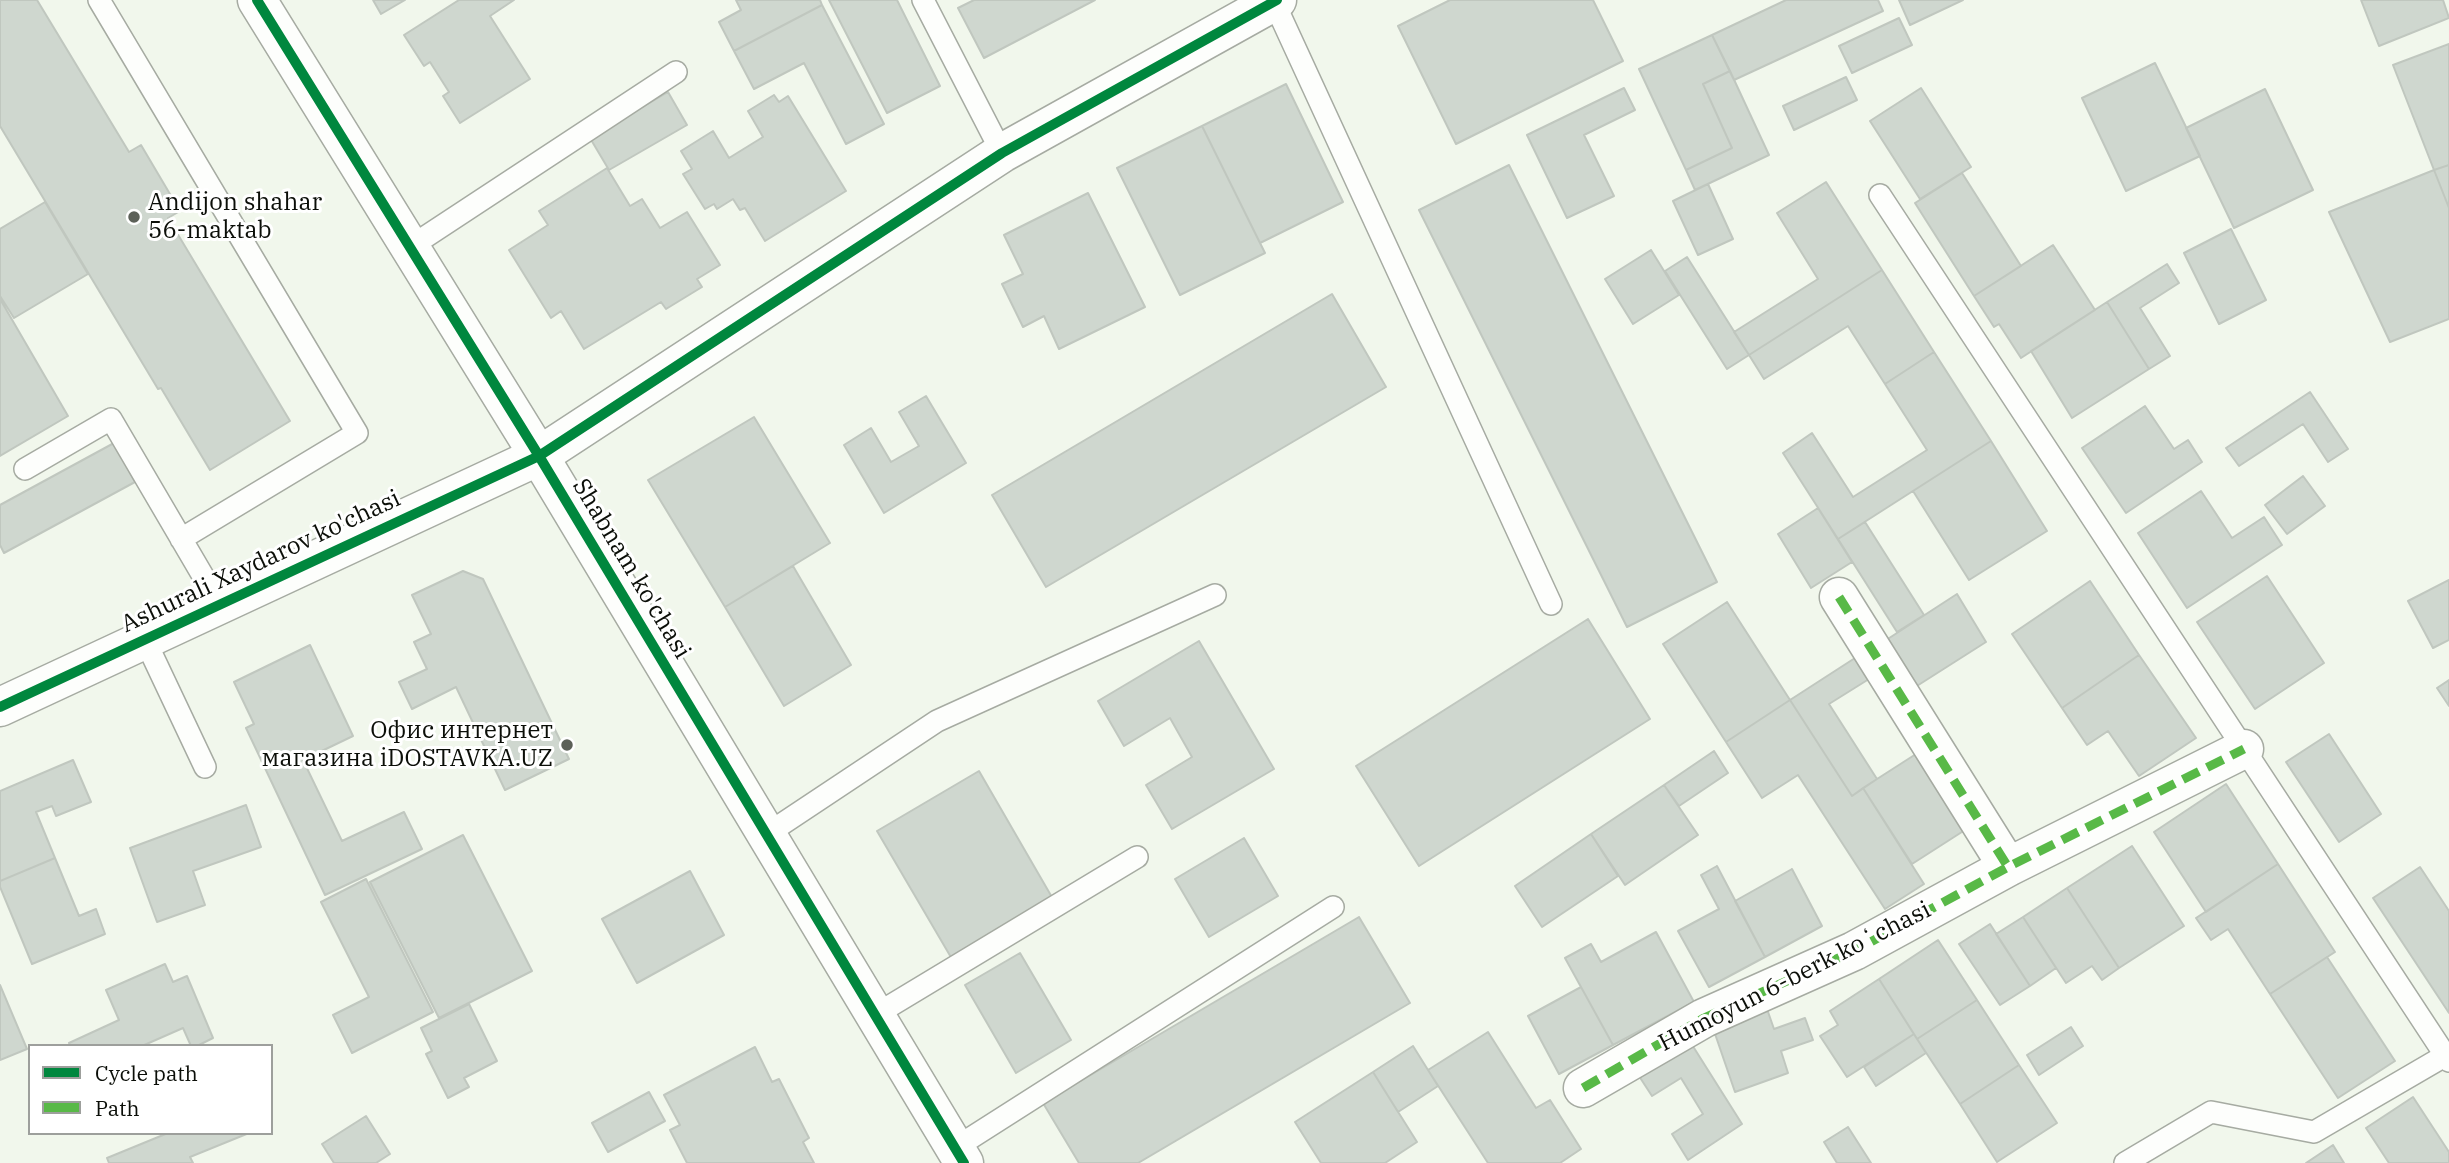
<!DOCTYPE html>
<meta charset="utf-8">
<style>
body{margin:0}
#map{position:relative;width:2449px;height:1163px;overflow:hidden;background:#f1f7ec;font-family:"IBM Plex Serif",serif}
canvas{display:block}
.legend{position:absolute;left:28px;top:1044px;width:245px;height:91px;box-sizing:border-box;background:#fff;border:2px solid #9d9f9c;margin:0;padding:9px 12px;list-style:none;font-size:21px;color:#0b0e08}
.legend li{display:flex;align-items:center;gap:14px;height:35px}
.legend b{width:35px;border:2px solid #9d9f9c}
</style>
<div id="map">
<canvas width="2449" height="1163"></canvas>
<ul class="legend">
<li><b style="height:9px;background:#00873e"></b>Cycle path</li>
<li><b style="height:9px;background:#58b947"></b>Path</li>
</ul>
</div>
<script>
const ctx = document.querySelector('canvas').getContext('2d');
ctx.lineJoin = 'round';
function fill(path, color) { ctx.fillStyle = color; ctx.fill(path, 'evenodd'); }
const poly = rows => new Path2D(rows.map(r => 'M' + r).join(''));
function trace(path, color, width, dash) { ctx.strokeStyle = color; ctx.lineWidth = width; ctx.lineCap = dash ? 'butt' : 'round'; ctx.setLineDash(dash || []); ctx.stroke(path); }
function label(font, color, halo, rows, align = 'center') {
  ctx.font = font + ' "IBM Plex Serif",serif'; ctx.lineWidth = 6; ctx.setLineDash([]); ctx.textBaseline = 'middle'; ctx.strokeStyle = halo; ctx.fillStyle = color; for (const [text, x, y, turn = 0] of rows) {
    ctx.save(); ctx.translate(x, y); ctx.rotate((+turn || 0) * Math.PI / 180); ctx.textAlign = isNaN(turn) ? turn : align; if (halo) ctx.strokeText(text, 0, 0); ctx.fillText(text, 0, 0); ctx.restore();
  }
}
const building = poly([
 [0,0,37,0,129,152,141,145,180,211,168,218,290,421,210,470,161,388,158,389,0,126,0,0],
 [373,0,405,0,381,14,373,0],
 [459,0,514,0,490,16,530,79,460,123,443,96,449,92,430,62,424,66,404,35,459,0],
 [736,0,820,0,822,5,734,51,719,22,741,10,736,0],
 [829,0,897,0,940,86,887,113,829,0],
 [974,0,1095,0,984,58,958,8,974,0],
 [1450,0,1593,0,1623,61,1456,144,1398,26,1450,0],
 [1786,0,1878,0,1883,11,1734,80,1712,35,1786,0],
 [1899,0,1963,0,1910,25,1899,0],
 [2361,0,2443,0,2449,18,2379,46,2361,0],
 [822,5,884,124,846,144,804,63,754,89,734,51,822,5],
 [1899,18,1912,45,1852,73,1839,46,1899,18],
 [1712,35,1730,71,1703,84,1732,148,1686,170,1639,69,1712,35],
 [2449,44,2449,165,2434,170,2393,65,2449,44],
 [2155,63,2200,156,2126,191,2082,98,2155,63],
 [1730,71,1769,155,1695,190,1686,170,1732,148,1703,84,1730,71],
 [1846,77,1857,100,1794,130,1783,106,1846,77],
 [1286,84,1343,202,1260,243,1202,126,1286,84],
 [1624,88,1635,110,1584,135,1614,196,1567,218,1527,135,1624,88],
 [1921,88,1971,167,1920,199,1870,121,1921,88],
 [2265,89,2313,190,2234,228,2186,128,2265,89],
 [668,92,687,125,609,170,590,138,668,92],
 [774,95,779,102,788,96,846,191,765,241,745,208,740,210,733,199,717,209,714,204,705,209,683,174,692,169,681,151,713,131,729,158,763,137,748,111,774,95],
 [1202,126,1265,253,1180,295,1117,168,1202,126],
 [1509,165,1717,582,1627,627,1419,210,1509,165],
 [2449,165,2449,208,2434,170,2449,165],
 [607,168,630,206,642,199,660,228,687,212,720,265,697,279,702,287,666,309,661,302,584,349,561,311,551,318,509,250,548,225,539,211,607,168],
 [2434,170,2449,208,2449,319,2390,342,2329,212,2434,170],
 [1962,173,2021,266,1974,296,1915,203,1962,173],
 [1826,182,1882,270,1749,355,1734,332,1818,279,1777,213,1826,182],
 [1708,184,1733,239,1698,255,1673,201,1708,184],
 [1088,193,1145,307,1059,349,1044,316,1023,327,1002,284,1023,274,1004,235,1088,193],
 [45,202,88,274,14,318,0,296,0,229,45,202],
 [2231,229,2266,300,2219,324,2184,253,2231,229],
 [2053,245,2095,310,2021,358,1999,324,1994,327,1974,296,2053,245],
 [1651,250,1679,295,1633,324,1605,279,1651,250],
 [1687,257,1749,355,1727,369,1665,271,1687,257],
 [2167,264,2179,283,2140,308,2170,356,2149,369,2107,302,2167,264],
 [1882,270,1934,352,1885,384,1848,326,1764,379,1749,355,1882,270],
 [1332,294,1386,387,1046,587,992,495,1332,294],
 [0,299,68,416,0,456,0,299],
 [2107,302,2149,369,2072,418,2031,351,2107,302],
 [1934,352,1991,441,1838,539,1783,453,1812,433,1853,497,1927,450,1885,384,1934,352],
 [2310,392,2348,449,2328,462,2303,424,2239,466,2226,448,2310,392],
 [926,396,966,463,884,513,844,445,871,428,891,462,919,446,899,412,926,396],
 [2145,406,2174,449,2188,440,2202,462,2126,513,2082,448,2145,406],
 [754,417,830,543,725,607,648,480,754,417],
 [1991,441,2047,531,1969,580,1913,491,1991,441],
 [114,443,135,482,4,553,0,545,0,505,114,443],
 [2303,476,2325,506,2287,534,2265,505,2303,476],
 [2201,491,2232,538,2264,517,2282,545,2187,608,2138,533,2201,491],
 [1818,508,1852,562,1811,588,1778,534,1818,508],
 [1865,522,1924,615,1897,632,1838,539,1865,522],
 [793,566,851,665,784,706,725,607,793,566],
 [463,571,483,579,569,759,505,790,456,687,412,709,399,682,427,669,414,642,431,634,412,595,463,571],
 [2267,576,2324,663,2255,709,2197,622,2267,576],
 [2449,580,2449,640,2433,648,2408,601,2449,580],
 [2090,581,2139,655,2062,708,2012,634,2090,581],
 [1957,594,1986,642,1909,691,1880,644,1957,594],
 [1727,602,1790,700,1726,742,1663,644,1727,602],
 [1588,619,1650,719,1419,866,1356,766,1588,619],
 [1199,641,1274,769,1172,829,1146,785,1192,757,1170,718,1124,746,1098,701,1199,641],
 [310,645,353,736,303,760,342,841,404,812,422,849,325,895,246,728,254,724,234,682,310,645],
 [2139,655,2196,738,2139,776,2108,731,2087,745,2062,708,2139,655],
 [1855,658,1869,679,1829,704,1877,779,1852,796,1790,700,1855,658],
 [2449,680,2449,706,2437,688,2449,680],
 [1790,700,1852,796,1863,788,1924,884,1885,909,1798,775,1762,798,1726,742,1790,700],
 [2329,734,2381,814,2339,842,2286,762,2329,734],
 [1714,751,1728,773,1679,806,1664,785,1714,751],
 [1916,754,1965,830,1912,864,1863,788,1916,754],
 [73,760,91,802,56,816,52,806,36,812,55,858,0,881,0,791,73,760],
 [979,771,1053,899,952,959,877,831,979,771],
 [2226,784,2278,864,2206,912,2154,832,2226,784],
 [1664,785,1698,835,1625,885,1591,834,1664,785],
 [246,805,261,847,193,871,205,905,157,922,130,848,246,805],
 [1591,834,1618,876,1542,927,1515,886,1591,834],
 [463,835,532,971,439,1018,370,882,463,835],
 [1244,838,1278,896,1209,937,1175,879,1244,838],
 [2132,846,2184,926,2119,968,2067,888,2132,846],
 [55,858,79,916,96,909,105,934,32,964,0,887,0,881,55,858],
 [2278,864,2335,952,2270,994,2228,929,2211,940,2196,918,2278,864],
 [1717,866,1765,957,1709,987,1678,931,1719,909,1701,875,1717,866],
 [2420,867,2449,911,2449,1013,2373,898,2420,867],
 [1792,869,1822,926,1765,957,1735,901,1792,869],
 [690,871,724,935,637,983,602,919,690,871],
 [366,879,433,1012,352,1053,333,1015,369,997,321,902,366,879],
 [2067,888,2119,968,2102,980,2092,966,2066,983,2023,917,2067,888],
 [1359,917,1410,1003,1138,1163,1079,1163,1043,1103,1359,917],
 [2023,917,2056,968,2030,986,1996,934,2023,917],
 [1990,924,2030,986,2000,1005,1959,944,1990,924],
 [1656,932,1694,1002,1613,1045,1565,958,1591,944,1601,962,1656,932],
 [1938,940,1977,1000,1917,1039,1879,979,1938,940],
 [1020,953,1071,1040,1016,1073,965,985,1020,953],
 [2327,957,2395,1061,2338,1098,2270,994,2327,957],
 [165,964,173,982,187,976,213,1038,197,1046,191,1046,183,1028,142,1046,70,1046,69,1043,119,1020,106,990,165,964],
 [1879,979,1914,1034,1847,1077,1820,1036,1838,1025,1830,1011,1879,979],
 [0,985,27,1049,0,1060,0,985],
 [1581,987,1613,1045,1559,1074,1528,1016,1581,987],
 [1977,1000,2019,1065,1960,1104,1917,1039,1977,1000],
 [469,1004,497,1061,464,1078,469,1087,448,1098,426,1054,432,1051,421,1028,469,1004],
 [1767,1009,1774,1029,1805,1018,1813,1040,1781,1051,1788,1073,1735,1092,1713,1028,1767,1009],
 [2071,1027,2083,1046,2039,1075,2027,1055,2071,1027],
 [1488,1032,1536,1108,1550,1100,1581,1149,1560,1163,1488,1163,1428,1070,1488,1032],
 [1914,1034,1926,1053,1876,1086,1864,1067,1914,1034],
 [1689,1040,1742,1124,1688,1160,1672,1134,1703,1114,1681,1078,1652,1096,1637,1073,1689,1040],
 [1413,1046,1438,1086,1398,1112,1373,1072,1413,1046],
 [755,1047,772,1082,779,1079,809,1138,803,1142,814,1163,687,1163,670,1130,680,1125,664,1095,755,1047],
 [2019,1065,2057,1123,1997,1162,1960,1104,2019,1065],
 [1373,1072,1417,1142,1385,1163,1321,1163,1295,1122,1373,1072],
 [649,1092,665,1121,608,1152,592,1123,649,1092],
 [2413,1097,2449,1152,2449,1163,2389,1163,2366,1128,2413,1097],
 [366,1116,390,1154,376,1163,334,1163,322,1144,366,1116],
 [1848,1127,1871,1163,1837,1163,1824,1142,1848,1127],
 [168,1133,249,1133,190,1157,193,1163,109,1163,107,1158,168,1133],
 [2333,1145,2344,1163,2306,1163,2333,1145]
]);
const service = poly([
 [99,0,357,433,181,539],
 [923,0,1002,153],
 [1273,0,1551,604],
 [1880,195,2449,1061],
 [410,247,676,72],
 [25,469,111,419,220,605],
 [145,640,205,767],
 [767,834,937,721,1215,595],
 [875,1015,1137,857],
 [955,1148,1333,907],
 [2125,1163,2211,1112,2314,1132,2446,1055]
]);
const minor = poly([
 [1839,597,2008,867],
 [0,707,539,456,1002,153,1277,0],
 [1583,1088,1704,1018,1854,951,2008,867,2244,749]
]);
const tertiary = poly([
 [257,0,539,456,964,1163]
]);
const quiet = poly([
 [1839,597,2008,867],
 [1583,1088,1704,1018,1854,951,2008,867,2244,749]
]);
const cycleway = poly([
 [257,0,539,456,964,1163],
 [0,707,539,456,1002,153,1277,0]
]);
const markers = [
 [134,217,7,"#5c6058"],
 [567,745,7,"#5c6058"]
];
const poiNames = [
 ["Andijon shahar",148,203],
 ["56-maktab",148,231],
 ["Офис интернет",553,731,"right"],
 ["магазина iDOSTAVKA.UZ",553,759,"right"]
];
const streetNames = [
 ["Ashurali Xaydarov ko'chasi",261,562,-25],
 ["Shabnam ko'chasi",631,569,59],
 ["Humoyun 6-berk koʻchasi",1795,977,-27]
];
fill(building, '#cfd7cf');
trace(building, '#c0c7bf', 2);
trace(service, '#a6aba2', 24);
trace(minor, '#a6aba2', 41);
trace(tertiary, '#a6aba2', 41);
trace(service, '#fdfefc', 21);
trace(minor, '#fdfefc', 38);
trace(tertiary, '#fdfefc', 38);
trace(quiet, '#58b947', 9, [18, 9]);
trace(cycleway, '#00873e', 10);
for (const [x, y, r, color] of markers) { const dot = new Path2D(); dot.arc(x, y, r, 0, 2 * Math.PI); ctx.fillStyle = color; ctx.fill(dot); trace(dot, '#fff', 2.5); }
label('24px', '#0b0e08', '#fff', poiNames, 'left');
label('24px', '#0b0e08', '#fff', streetNames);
</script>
